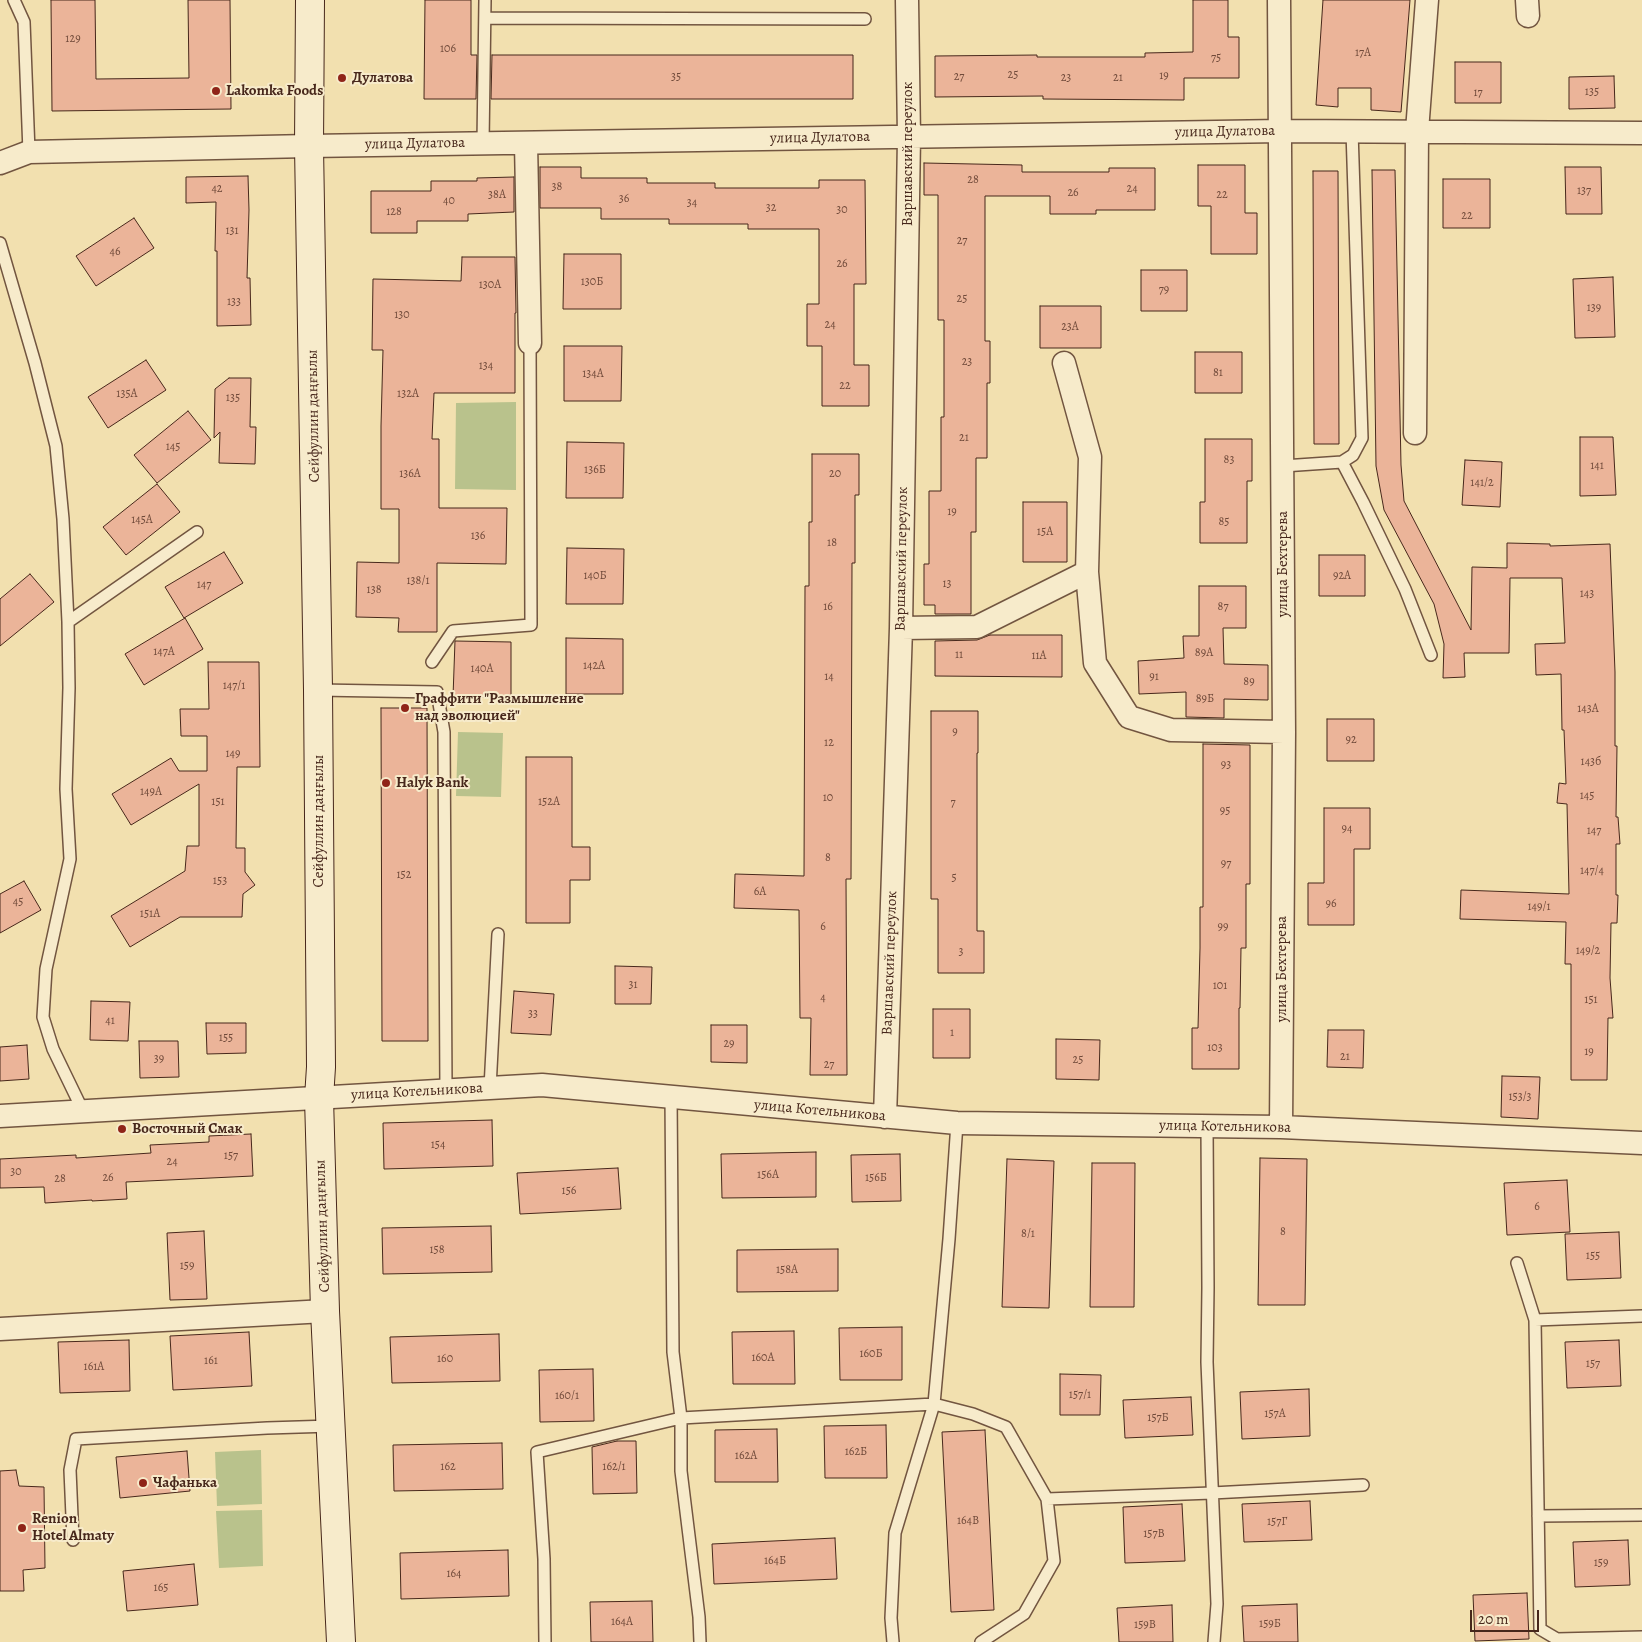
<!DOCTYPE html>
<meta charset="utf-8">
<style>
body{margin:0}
#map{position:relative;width:1642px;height:1642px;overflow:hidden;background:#f2e0af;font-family:Alegreya,serif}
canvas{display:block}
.scale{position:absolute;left:1470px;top:1610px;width:69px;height:22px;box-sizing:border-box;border:2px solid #47271b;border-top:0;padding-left:6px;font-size:15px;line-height:18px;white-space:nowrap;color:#47271b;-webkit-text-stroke:4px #f7ebcb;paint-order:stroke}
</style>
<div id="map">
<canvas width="1642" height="1642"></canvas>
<div class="scale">20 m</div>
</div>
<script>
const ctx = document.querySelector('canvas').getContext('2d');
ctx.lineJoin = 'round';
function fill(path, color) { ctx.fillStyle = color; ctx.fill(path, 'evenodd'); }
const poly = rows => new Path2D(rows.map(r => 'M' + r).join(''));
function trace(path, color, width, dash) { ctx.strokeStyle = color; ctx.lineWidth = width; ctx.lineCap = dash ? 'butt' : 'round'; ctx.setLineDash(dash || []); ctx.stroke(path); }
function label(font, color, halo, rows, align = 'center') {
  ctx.font = font + ' Alegreya,serif'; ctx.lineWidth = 4; ctx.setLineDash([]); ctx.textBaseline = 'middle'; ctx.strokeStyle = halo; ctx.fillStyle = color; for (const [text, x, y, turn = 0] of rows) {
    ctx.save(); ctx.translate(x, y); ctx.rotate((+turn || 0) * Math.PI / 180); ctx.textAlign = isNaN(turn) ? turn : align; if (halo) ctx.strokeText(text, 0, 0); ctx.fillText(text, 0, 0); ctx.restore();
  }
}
const green = poly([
 [516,402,516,490,455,489,456,403],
 [458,732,503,733,501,797,456,796],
 [261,1450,262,1504,217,1506,215,1452],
 [262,1510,263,1566,219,1568,216,1511]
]);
const building = poly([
 [51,0,95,0,96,79,189,78,188,0,230,0,231,109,52,111,51,0],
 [425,0,471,0,471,55,477,55,476,99,424,99,425,0],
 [1193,0,1228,0,1228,37,1239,37,1239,78,1184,78,1184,100,1043,99,1043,96,935,97,935,56,1037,55,1037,57,1145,57,1145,53,1193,52,1193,0],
 [1323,0,1410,0,1401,112,1371,110,1371,88,1338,88,1338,107,1316,105,1323,0],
 [492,55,853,55,853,99,491,99,492,55],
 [1455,62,1501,62,1501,103,1455,103,1455,62],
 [1614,76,1615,108,1569,109,1569,77,1614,76],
 [924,163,1022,165,1022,172,1109,172,1109,168,1155,168,1155,210,1096,210,1096,214,1050,214,1050,196,985,196,985,341,990,341,990,383,987,383,987,458,976,458,976,532,971,532,971,614,935,614,935,605,924,605,924,564,929,564,929,491,941,491,941,417,944,417,944,320,938,320,938,195,924,195,924,163],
 [1198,165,1245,165,1245,213,1257,213,1257,254,1211,254,1211,206,1198,206,1198,165],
 [540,167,581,167,581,178,647,178,647,183,715,183,715,188,819,188,819,180,865,180,866,284,854,284,854,365,869,365,869,406,822,406,822,346,807,346,807,304,819,304,819,229,748,229,748,224,669,224,669,219,601,219,601,208,540,208,540,167],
 [1565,167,1601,167,1602,214,1566,214,1565,167],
 [1372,170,1395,170,1401,465,1404,501,1471,630,1472,567,1507,568,1507,543,1550,544,1550,546,1610,544,1615,672,1615,746,1617,746,1616,817,1618,817,1620,844,1616,844,1616,895,1618,895,1617,923,1611,923,1610,978,1613,1018,1608,1018,1607,1080,1571,1080,1571,964,1565,964,1566,922,1460,919,1461,890,1569,894,1567,804,1557,803,1559,783,1566,784,1564,730,1562,730,1561,674,1536,675,1535,644,1565,643,1562,578,1510,578,1509,653,1464,653,1465,677,1443,678,1444,644,1434,604,1384,510,1376,466,1372,170],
 [1313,171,1338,171,1339,444,1314,444,1313,171],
 [248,176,249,210,247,278,250,278,251,325,217,326,217,251,215,251,216,202,186,203,186,177,248,176],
 [514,177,514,212,468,214,468,221,417,221,417,233,371,233,371,191,431,191,431,181,477,181,477,178,514,177],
 [1443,179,1490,179,1490,228,1443,228,1443,179],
 [134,218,154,248,96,286,76,256,134,218],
 [564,254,621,254,621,309,563,309,564,254],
 [462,257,515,257,516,313,515,313,515,393,434,393,432,439,439,439,439,508,507,508,506,564,437,563,437,632,398,632,399,618,356,617,357,562,399,563,399,509,381,509,381,426,383,350,372,350,373,279,461,281,462,257],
 [1141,270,1187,270,1187,311,1141,311,1141,270],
 [1613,277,1615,337,1575,338,1573,279,1613,277],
 [1040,306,1101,306,1101,348,1040,348,1040,306],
 [564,346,622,346,621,401,564,401,564,346],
 [1195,352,1242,352,1242,393,1195,393,1195,352],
 [146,360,166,390,108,428,88,397,146,360],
 [229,378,251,378,250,427,256,427,255,464,219,463,220,432,214,438,215,389,229,378],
 [188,411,211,440,157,483,134,455,188,411],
 [1580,437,1613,437,1616,495,1580,496,1580,437],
 [1205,439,1252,439,1252,481,1247,481,1247,543,1200,543,1200,502,1205,502,1205,439],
 [567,442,624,443,623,498,566,498,567,442],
 [812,454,859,454,859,495,855,495,855,563,852,563,851,879,846,879,847,1075,810,1075,811,1018,800,1018,799,910,734,908,735,874,804,876,805,586,809,586,809,522,812,522,812,454],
 [1465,460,1502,462,1500,507,1462,505,1465,460],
 [157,484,180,512,126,555,103,527,157,484],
 [1023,502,1067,502,1067,562,1023,562,1023,502],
 [567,548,624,549,623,604,566,604,567,548],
 [224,552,243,583,184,618,165,587,224,552],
 [1319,555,1365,555,1365,596,1319,596,1319,555],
 [30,574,54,602,0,646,0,599,30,574],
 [1199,586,1246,586,1246,628,1223,628,1224,664,1268,665,1268,700,1224,699,1224,718,1186,717,1186,692,1139,694,1138,661,1184,658,1183,636,1199,636,1199,586],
 [185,618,203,649,144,685,125,654,185,618],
 [990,635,1062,635,1062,677,935,676,935,641,977,640,990,635],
 [566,638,623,639,623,694,566,694,566,638],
 [455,641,511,642,511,697,453,697,455,641],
 [208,662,259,662,260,767,237,767,236,848,245,848,245,872,255,885,243,894,242,917,180,917,130,947,111,916,185,871,187,846,199,846,199,784,131,825,112,794,171,758,179,771,207,771,207,736,181,736,180,709,209,709,208,662],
 [381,708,427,708,428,1041,382,1041,381,708],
 [931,711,978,711,978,753,977,753,977,931,984,931,984,973,938,973,938,899,931,899,931,711],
 [1327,719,1374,719,1374,761,1327,761,1327,719],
 [1203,744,1250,745,1250,884,1246,884,1246,948,1241,948,1240,1008,1239,1008,1239,1069,1192,1069,1192,1028,1198,1028,1200,948,1200,907,1203,907,1203,744],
 [526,757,572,757,572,847,590,847,590,880,570,880,570,923,526,923,526,757],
 [1324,808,1370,808,1370,849,1354,849,1354,925,1308,925,1308,883,1324,883,1324,808],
 [24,881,41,910,0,933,0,894,24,881],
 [615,966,652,967,651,1004,615,1004,615,966],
 [514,991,554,994,551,1035,511,1033,514,991],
 [91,1001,130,1002,128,1041,90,1040,91,1001],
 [933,1009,970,1009,970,1058,933,1058,933,1009],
 [206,1023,246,1023,246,1053,207,1054,206,1023],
 [711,1025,747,1025,747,1063,711,1062,711,1025],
 [1328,1030,1364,1030,1363,1068,1327,1067,1328,1030],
 [1056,1039,1100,1040,1099,1080,1056,1079,1056,1039],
 [139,1041,178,1041,179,1077,140,1078,139,1041],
 [27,1045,29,1079,0,1081,0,1047,27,1045],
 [1502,1076,1540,1077,1538,1119,1501,1117,1502,1076],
 [492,1120,493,1166,384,1169,383,1123,492,1120],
 [251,1134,253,1176,126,1182,127,1199,92,1201,92,1200,45,1203,44,1187,0,1188,0,1159,76,1155,76,1158,151,1153,150,1145,209,1142,209,1136,251,1134],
 [816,1152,816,1197,722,1198,721,1154,816,1152],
 [900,1154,901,1201,852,1202,851,1155,900,1154],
 [1260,1158,1307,1159,1305,1305,1258,1305,1260,1158],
 [1007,1159,1054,1161,1049,1308,1002,1307,1007,1159],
 [1092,1163,1135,1163,1134,1307,1090,1307,1092,1163],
 [618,1168,621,1209,520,1214,517,1173,618,1168],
 [1567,1180,1570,1232,1507,1235,1504,1183,1567,1180],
 [491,1226,492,1272,383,1274,382,1228,491,1226],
 [204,1231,207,1299,170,1300,167,1233,204,1231],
 [1619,1232,1621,1278,1567,1280,1565,1234,1619,1232],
 [838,1249,838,1291,737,1292,737,1250,838,1249],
 [902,1327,902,1380,840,1380,839,1328,902,1327],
 [794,1331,795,1384,733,1384,732,1332,794,1331],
 [249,1332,252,1386,173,1390,170,1336,249,1332],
 [499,1334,500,1381,392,1383,390,1337,499,1334],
 [129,1340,130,1391,60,1393,58,1342,129,1340],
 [1619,1340,1621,1386,1567,1388,1565,1342,1619,1340],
 [593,1369,594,1421,540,1422,539,1370,593,1369],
 [1060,1374,1101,1375,1100,1415,1060,1415,1060,1374],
 [1309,1389,1310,1436,1242,1439,1240,1392,1309,1389],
 [1191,1397,1193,1435,1125,1438,1123,1400,1191,1397],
 [886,1425,887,1478,825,1478,824,1426,886,1425],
 [777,1429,778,1482,715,1482,715,1430,777,1429],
 [985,1430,994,1610,951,1612,942,1432,985,1430],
 [617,1441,636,1441,637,1493,593,1494,592,1447,617,1441],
 [502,1443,503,1489,394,1491,393,1445,502,1443],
 [187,1451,190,1491,120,1498,116,1457,187,1451],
 [16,1470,19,1486,44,1487,45,1568,23,1570,24,1591,0,1591,0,1471,16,1470],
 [1310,1501,1312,1540,1244,1542,1242,1504,1310,1501],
 [1182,1504,1185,1561,1125,1563,1123,1507,1182,1504],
 [835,1538,837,1579,714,1584,712,1544,835,1538],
 [1628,1540,1630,1585,1575,1587,1573,1542,1628,1540],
 [508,1550,509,1596,401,1599,400,1553,508,1550],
 [194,1564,198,1605,127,1611,123,1571,194,1564],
 [1527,1593,1529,1639,1475,1641,1473,1595,1527,1593],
 [652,1601,653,1642,591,1642,590,1602,652,1601],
 [1297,1604,1298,1642,1244,1642,1242,1606,1297,1604],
 [1172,1605,1173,1642,1119,1642,1117,1608,1172,1605]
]);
const lane = poly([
 [14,0,24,22,29,152],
 [485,18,865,19],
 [483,143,485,0],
 [0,243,35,363,56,446,63,519,68,622,69,688,66,789,70,859,46,969,43,1017,53,1049,83,1111],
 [1342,462,1363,502,1405,589,1431,655],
 [1283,466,1342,462,1353,455,1362,438,1352,131],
 [68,622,197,532],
 [432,662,453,631,531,625,530,343],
 [318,690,437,692,444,732,446,1091],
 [490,1088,498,934],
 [671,1096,673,1352,681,1418,681,1471,699,1617,700,1642],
 [1207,1127,1208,1288,1207,1362,1217,1604,1214,1642],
 [1517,1263,1535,1320,1540,1629,1557,1639,1642,1637],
 [1535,1320,1642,1316],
 [1047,1499,1212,1493,1363,1485],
 [1538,1516,1642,1515],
 [73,1540,70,1470,76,1439,267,1428,331,1426],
 [545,1642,544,1559,537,1452,681,1418,934,1404,973,1414,1006,1427,1047,1499,1054,1561,1024,1614,981,1642],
 [893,1642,891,1618,895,1533,934,1404,949,1239,957,1123]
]);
const street = poly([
 [1279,0,1284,732,1281,1127],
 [1527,0,1528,16],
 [526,143,530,343],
 [0,163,29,152,309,146,1281,131,1642,133],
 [1415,433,1417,131,1427,0],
 [1087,572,1095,663,1129,717,1171,730,1284,732],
 [901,628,977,627,1087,572,1090,457,1064,363],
 [0,1116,542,1085,957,1123,1281,1127,1642,1143],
 [885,1117,901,628,909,137,907,0],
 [0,1329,325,1311]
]);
const secondary = poly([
 [310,0,309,146,318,690,321,1067,319,1098,325,1311,341,1642]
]);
const markers = [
 [342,78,5,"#8f2418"],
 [216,91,5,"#8f2418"],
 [405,708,5,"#8f2418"],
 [386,783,5,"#8f2418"],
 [122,1129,5,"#8f2418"],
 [143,1483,5,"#8f2418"],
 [22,1528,5,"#8f2418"]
];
const numberNames = [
 ["129",73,39],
 ["106",448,49],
 ["17А",1363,53],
 ["75",1216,58],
 ["25",1013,75],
 ["19",1164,76],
 ["35",676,77],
 ["27",959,77],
 ["23",1066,78],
 ["21",1118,78],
 ["135",1592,92],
 ["17",1478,93],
 ["28",973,180],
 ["38",557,187],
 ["42",217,189],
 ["24",1132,189],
 ["137",1584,191],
 ["26",1073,193],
 ["38А",497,195],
 ["22",1222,195],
 ["36",624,199],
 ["40",449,201],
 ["34",692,203],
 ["32",771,208],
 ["30",842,210],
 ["128",394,212],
 ["22",1467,216],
 ["131",232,231],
 ["27",962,241],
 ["46",115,252],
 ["26",842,264],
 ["130Б",592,282],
 ["130А",490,285],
 ["79",1164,290],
 ["25",962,299],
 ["133",234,302],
 ["139",1594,308],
 ["130",402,315],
 ["24",830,325],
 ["23А",1070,327],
 ["23",967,362],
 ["134",486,366],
 ["81",1218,373],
 ["134А",593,374],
 ["22",845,386],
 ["135А",127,394],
 ["132А",408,394],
 ["135",233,398],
 ["21",964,438],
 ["145",173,447],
 ["83",1229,460],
 ["141",1597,466],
 ["136Б",595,470],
 ["136А",410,474],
 ["20",835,474],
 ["141/2",1482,483],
 ["19",952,512],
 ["145А",142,520],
 ["85",1224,522],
 ["15А",1045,532],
 ["136",478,536],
 ["18",832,543],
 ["140Б",595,576],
 ["92А",1342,576],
 ["138/1",418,581],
 ["13",947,584],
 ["147",204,585],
 ["138",374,590],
 ["143",1587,594],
 ["16",828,607],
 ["87",1223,607],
 ["147А",164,652],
 ["89А",1204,653],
 ["11",959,655],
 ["11А",1039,656],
 ["142А",594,666],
 ["140А",482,669],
 ["14",829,677],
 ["91",1154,677],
 ["89",1249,682],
 ["147/1",234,686],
 ["89Б",1205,699],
 ["143А",1588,709],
 ["9",955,732],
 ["92",1351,740],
 ["12",829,743],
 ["149",233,754],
 ["143б",1591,762],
 ["93",1226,765],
 ["149А",151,792],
 ["145",1587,796],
 ["10",828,798],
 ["151",218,802],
 ["152А",549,802],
 ["7",953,803],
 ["95",1225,811],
 ["94",1347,829],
 ["147",1594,831],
 ["8",828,858],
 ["97",1226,864],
 ["147/4",1592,871],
 ["152",404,875],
 ["5",954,878],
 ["153",220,881],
 ["6А",760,892],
 ["45",18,902],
 ["96",1331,904],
 ["149/1",1539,907],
 ["151А",150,914],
 ["6",823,927],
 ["99",1223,927],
 ["149/2",1588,951],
 ["3",961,952],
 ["31",633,985],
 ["101",1220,986],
 ["4",823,998],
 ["151",1591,1000],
 ["33",533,1014],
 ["41",110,1021],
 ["1",952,1033],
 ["155",226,1038],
 ["29",729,1044],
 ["103",1215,1048],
 ["19",1589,1052],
 ["21",1345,1057],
 ["39",159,1059],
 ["25",1078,1060],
 ["27",829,1065],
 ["153/3",1520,1097],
 ["154",438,1145],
 ["157",231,1156],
 ["24",172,1162],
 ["30",16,1172],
 ["156А",768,1175],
 ["26",108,1178],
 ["156Б",876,1178],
 ["28",60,1179],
 ["156",569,1191],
 ["6",1537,1207],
 ["8",1283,1232],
 ["8/1",1028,1234],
 ["158",437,1250],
 ["155",1593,1256],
 ["159",187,1266],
 ["158А",787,1270],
 ["160Б",871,1354],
 ["160А",763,1358],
 ["160",445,1359],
 ["161",211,1361],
 ["157",1593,1364],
 ["161А",94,1367],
 ["157/1",1080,1395],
 ["160/1",567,1396],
 ["157А",1275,1414],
 ["157Б",1158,1418],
 ["162Б",856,1452],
 ["162А",746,1456],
 ["162",448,1467],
 ["162/1",614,1467],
 ["164В",968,1521],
 ["157Г",1277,1522],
 ["157В",1154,1534],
 ["164Б",775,1561],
 ["159",1601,1563],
 ["164",454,1574],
 ["165",161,1588],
 ["164А",622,1622],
 ["159Б",1270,1624],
 ["159В",1145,1625]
];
const poiNames = [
 ["Дулатова",352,78],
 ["Lakomka Foods",226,91],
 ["Граффити \"Размышление",415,699],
 ["над эволюцией\"",415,716],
 ["Halyk Bank",396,783],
 ["Восточный Смак",132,1129],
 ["Чафанька",153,1483],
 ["Renion",32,1519],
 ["Hotel Almaty",32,1536]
];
const streetNames = [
 ["улица Дулатова",1225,132,-1],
 ["улица Дулатова",820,138,-1],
 ["улица Дулатова",415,144,-1],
 ["Варшавский переулок",908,154,-90],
 ["Сейфуллин даңғылы",314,416,-91],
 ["Варшавский переулок",902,559,-89],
 ["улица Бехтерева",1283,564,-90],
 ["Сейфуллин даңғылы",319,821,-90],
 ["Варшавский переулок",890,963,-88],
 ["улица Бехтерева",1282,969,-90],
 ["улица Котельникова",417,1092,-3],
 ["улица Котельникова",820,1111,5],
 ["улица Котельникова",1225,1127,1],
 ["Сейфуллин даңғылы",323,1226,-92]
];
fill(green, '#b9c28c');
fill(building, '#ebb499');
trace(building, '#47271b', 1);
trace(lane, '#725540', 14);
trace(street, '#725540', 25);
trace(secondary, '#47271b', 30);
trace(lane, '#f7ebcb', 11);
trace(street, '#f7ebcb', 22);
trace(secondary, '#f7ebcb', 28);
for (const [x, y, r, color] of markers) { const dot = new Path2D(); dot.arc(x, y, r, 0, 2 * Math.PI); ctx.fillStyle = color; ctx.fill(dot); trace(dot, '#f7ebcb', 2); }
label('12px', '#704a3a', null, numberNames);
label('bold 15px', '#47271b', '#f7ebcb', poiNames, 'left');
label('15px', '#47271b', '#f7ebcb', streetNames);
</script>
